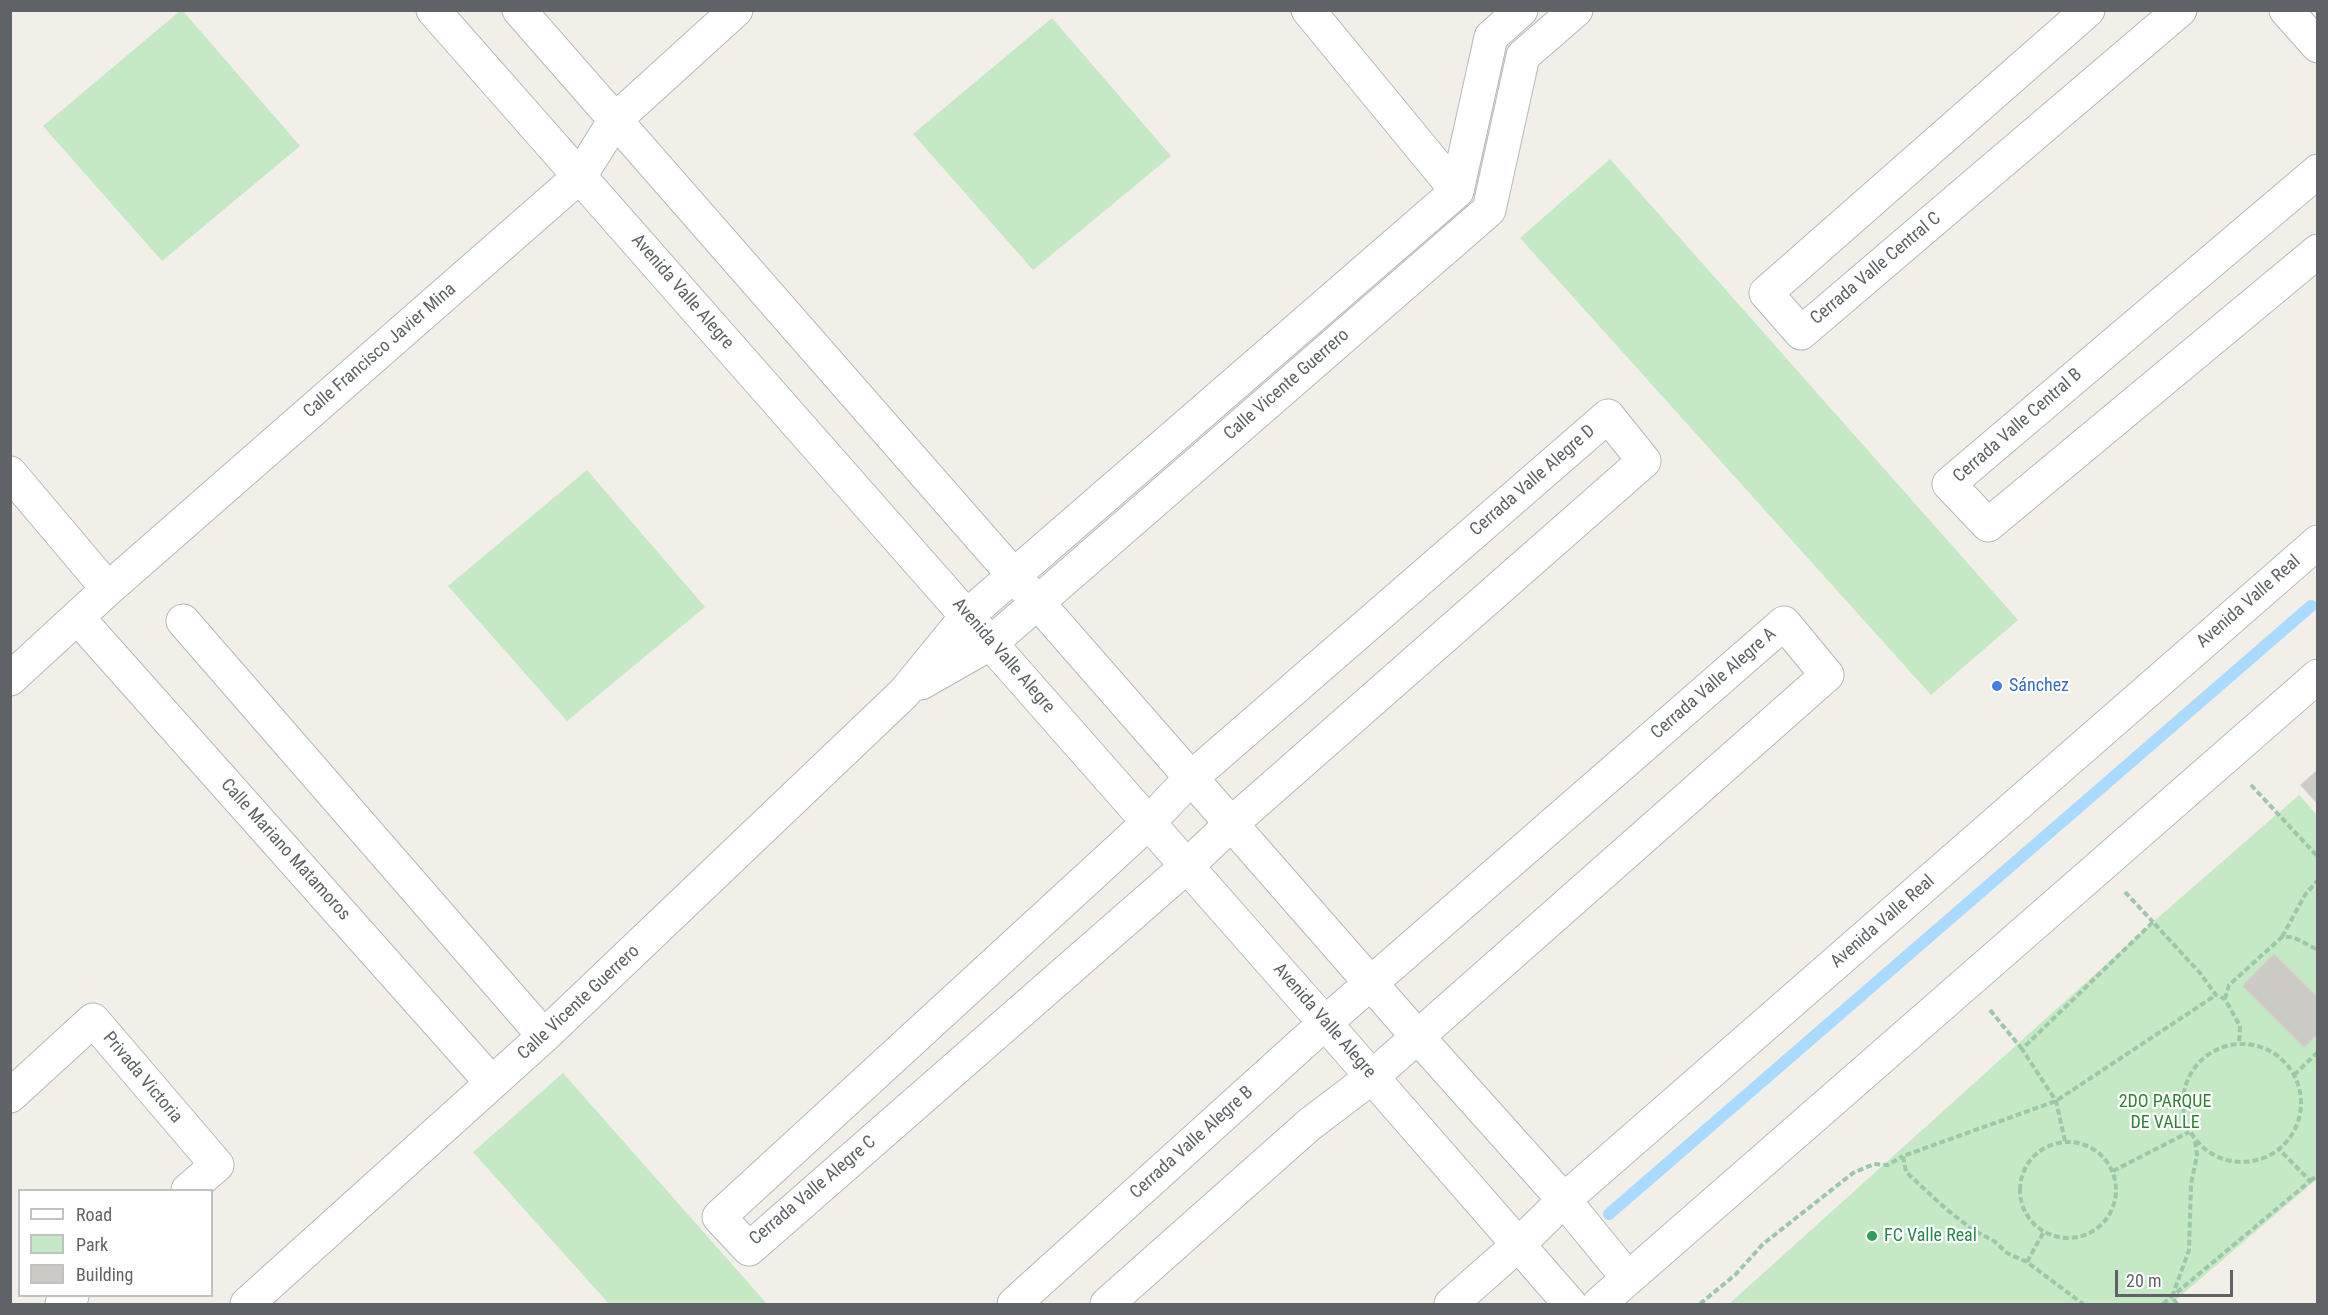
<!DOCTYPE html>
<meta charset="utf-8">
<style>
body{margin:0}
#map{position:relative;width:2328px;height:1315px;overflow:hidden;background:#f1efe8;font-family:"Roboto Condensed",sans-serif}
canvas{display:block}
.frame{position:absolute;inset:0;border:12px solid #5f6368;pointer-events:none}
.legend{position:absolute;left:18px;top:1189px;width:195px;height:108px;box-sizing:border-box;background:#fff;border:2px solid #bfc1c3;margin:0;padding:8px 10px;list-style:none;font-size:18px;color:#5f6368}
.legend li{display:flex;align-items:center;gap:12px;height:30px}
.legend b{width:30px;border:2px solid #bfc1c3}
.scale{position:absolute;left:2115px;top:1270px;width:118px;height:27px;box-sizing:border-box;border:3px solid #5f6368;border-top:0;padding-left:8px;font-size:18px;line-height:21px;white-space:nowrap;color:#5f6368;-webkit-text-stroke:4px #fff;paint-order:stroke}
</style>
<div id="map">
<canvas width="2328" height="1315"></canvas>
<div class="frame"></div>
<ul class="legend">
<li><b style="height:8px;background:#fff"></b>Road</li>
<li><b style="height:16px;background:#c5e8c5"></b>Park</li>
<li><b style="height:16px;background:#cccac5"></b>Building</li>
</ul>
<div class="scale">20 m</div>
</div>
<script>
const ctx = document.querySelector('canvas').getContext('2d');
ctx.lineJoin = 'round';
function fill(path, color) { ctx.fillStyle = color; ctx.fill(path, 'evenodd'); }
const poly = rows => new Path2D(rows.map(r => 'M' + r).join(''));
function trace(path, color, width, dash) { ctx.strokeStyle = color; ctx.lineWidth = width; ctx.lineCap = dash ? 'butt' : 'round'; ctx.setLineDash(dash || []); ctx.stroke(path); }
function label(font, color, halo, rows, align = 'center') {
  ctx.font = font + ' "Roboto Condensed",sans-serif'; ctx.lineWidth = 4.5; ctx.setLineDash([]); ctx.textBaseline = 'middle'; ctx.strokeStyle = halo; ctx.fillStyle = color; for (const [text, x, y, turn = 0] of rows) {
    ctx.save(); ctx.translate(x, y); ctx.rotate((+turn || 0) * Math.PI / 180); ctx.textAlign = isNaN(turn) ? turn : align; if (halo) ctx.strokeText(text, 0, 0); ctx.fillText(text, 0, 0); ctx.restore();
  }
}
const green = poly([
 [180,11,183,11,300,146,162,261,43,126],
 [1052,18,1171,156,1033,270,913,134],
 [1610,159,2018,620,1931,695,1520,238],
 [587,470,705,607,567,721,448,586],
 [2299,795,2317,815,2317,1179,2171,1304,1729,1304,2153,922],
 [563,1073,767,1304,609,1304,473,1152]
]);
const stream = poly([
 [1609,1214,2311,606]
]);
const building = poly([
 [2318,770,2318,804,2301,785,2318,770],
 [2274,954,2318,998,2318,1034,2304,1047,2243,986,2274,954]
]);
const path = poly([
 [2251,785,2318,857],
 [2125,892,2153,922],
 [2282,937,2305,895,2318,880],
 [2225,999,2229,985,2282,937,2293,937,2318,950],
 [1990,1010,2022,1049],
 '2183 1103a59 59 0 1 1 118 0a59 59 0 1 1-118 0Z',
 [2294,1075,2318,1052],
 [2065,1141,2056,1101,2022,1049,2153,922,2200,973,2216,995,2225,999,2240,1026,2239,1044],
 '2020 1190a48 48 0 1 1 96 0a48 48 0 1 1-96 0Z',
 [2113,1171,2189,1132],
 [2310,1181,2318,1175],
 [2043,1233,2027,1262,2083,1304],
 [2027,1262,2007,1253,1994,1241,1973,1230,1946,1209,1906,1172,1903,1156,2056,1101,2216,995],
 [1700,1304,1736,1274,1763,1244,1853,1173,1874,1164,1888,1165,1903,1156],
 [2163,1304,2310,1181,2279,1149],
 [2177,1304,2172,1297,2189,1250,2191,1184,2197,1155,2195,1141]
]);
const street = poly([
 [433,10,1325,1023,1570,1304],
 [519,10,1417,1036,1564,1200,1628,1278],
 [1308,10,1457,191],
 [2088,10,1766,293,1801,333,2180,10],
 [2286,10,2318,46],
 [2318,171,1949,484,1988,525,2318,251],
 [1608,416,1644,461,1231,824,1187,866,749,1249,719,1217,1149,822,1191,778,1608,416],
 [10,473,108,589],
 [78,618,492,1083],
 [183,621,544,1036],
 [10,679,108,589,580,176,615,120,736,10],
 [921,683,991,643,1489,210,1523,56,1576,10],
 [10,1096,93,1020,217,1165,188,1190],
 [62,1304,72,1296],
 [247,1304,544,1036,904,693,967,616,1457,191,1491,37,1521,10],
 [1014,1304,1325,1023,1784,623,1827,675,1372,1077,1310,1124,1107,1304]
]);
const secondary = poly([
 [1451,1304,1519,1244,1564,1200,2318,542],
 [1599,1304,2318,676]
]);
const markers = [
 [1997,686,6,"#3f7fe0"],
 [1872,1236,6,"#2e9e5b"]
];
const streetNames = [
 ["Cerrada Valle Central C",1876,269,-40],
 ["Avenida Valle Alegre",682,292,49],
 ["Calle Francisco Javier Mina",380,351,-41],
 ["Calle Vicente Guerrero",1287,385,-41],
 ["Cerrada Valle Central B",2018,426,-41],
 ["Cerrada Valle Alegre D",1533,481,-41],
 ["Avenida Valle Real",2249,602,-41],
 ["Avenida Valle Alegre",1003,656,49],
 ["Cerrada Valle Alegre A",1714,684,-41],
 ["Calle Mariano Matamoros",285,850,48],
 ["Avenida Valle Real",1883,922,-41],
 ["Calle Vicente Guerrero",579,1003,-43],
 ["Avenida Valle Alegre",1324,1021,49],
 ["Privada Victoria",142,1078,50],
 ["Cerrada Valle Alegre B",1192,1143,-42],
 ["Cerrada Valle Alegre C",813,1191,-40]
];
const shopNames = [
 ["Sánchez",2009,686]
];
const parkNames = [
 ["2DO PARQUE",2165,1102],
 ["DE VALLE",2165,1123]
];
const leisureNames = [
 ["FC Valle Real",1884,1236]
];
fill(green, '#c5e8c5');
trace(stream, '#aadaff', 12);
fill(building, '#cccac5');
trace(building, '#d6d1c6', 1.5);
trace(street, '#b5b8bc', 35);
trace(secondary, '#b6babf', 35);
trace(path, '#9cc7a9', 4, [6, 3]);
trace(street, '#fff', 33);
trace(secondary, '#fff', 33);
for (const [x, y, r, color] of markers) { const dot = new Path2D(); dot.arc(x, y, r, 0, 2 * Math.PI); ctx.fillStyle = color; ctx.fill(dot); trace(dot, '#fff', 2); }
label('18px', '#5f6368', '#fff', streetNames);
label('18px', '#366cbe', '#fff', shopNames, 'left');
label('18px', '#348238', '#fff', parkNames);
label('18px', '#27864d', '#fff', leisureNames, 'left');
</script>
